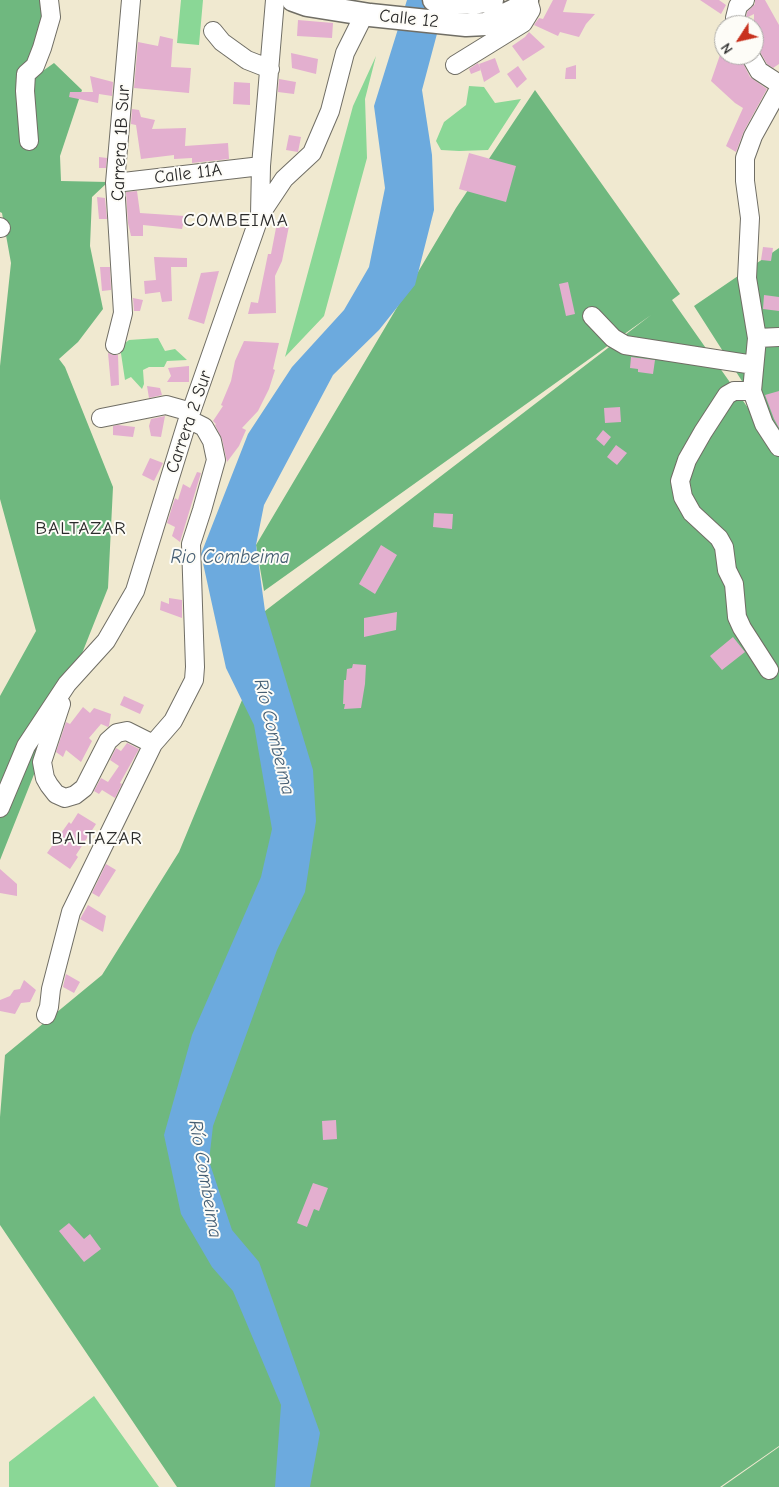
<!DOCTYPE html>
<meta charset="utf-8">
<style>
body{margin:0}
#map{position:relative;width:779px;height:1487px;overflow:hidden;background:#f0e9d0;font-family:"Comic Neue",sans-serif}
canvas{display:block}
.north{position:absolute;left:714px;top:15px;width:50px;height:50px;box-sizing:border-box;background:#fdfcf7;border:1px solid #a9a8a5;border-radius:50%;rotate:235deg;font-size:14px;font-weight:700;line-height:20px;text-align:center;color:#2b2b2b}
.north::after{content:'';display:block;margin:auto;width:18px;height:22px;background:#c8321e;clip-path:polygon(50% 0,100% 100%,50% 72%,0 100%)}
</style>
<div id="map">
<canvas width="779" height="1487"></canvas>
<div class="north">N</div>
</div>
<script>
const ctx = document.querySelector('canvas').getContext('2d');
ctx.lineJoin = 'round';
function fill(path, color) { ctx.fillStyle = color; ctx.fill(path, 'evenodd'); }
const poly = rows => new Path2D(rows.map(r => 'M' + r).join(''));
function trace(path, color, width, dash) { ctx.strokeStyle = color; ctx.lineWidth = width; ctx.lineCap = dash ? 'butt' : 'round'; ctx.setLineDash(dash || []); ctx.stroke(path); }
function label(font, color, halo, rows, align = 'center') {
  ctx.font = font + ' "Comic Neue",sans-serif'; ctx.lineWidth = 4; ctx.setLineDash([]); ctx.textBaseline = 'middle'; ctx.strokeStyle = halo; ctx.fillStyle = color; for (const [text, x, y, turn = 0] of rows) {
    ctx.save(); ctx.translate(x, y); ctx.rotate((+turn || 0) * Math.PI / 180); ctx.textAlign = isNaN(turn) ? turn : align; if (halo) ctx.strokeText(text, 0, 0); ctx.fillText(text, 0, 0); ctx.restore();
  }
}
const green = poly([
 [181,0,203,0,199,45,177,43],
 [376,56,365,99,367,158,324,316,285,357,353,106],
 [469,86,484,87,495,103,521,99,488,150,459,151,441,150,436,141,444,122,466,105],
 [158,338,165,351,175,349,187,360,167,361,164,367,149,367,143,370,144,384,142,389,131,377,125,380,120,347,129,340],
 [94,1396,159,1487,9,1487,9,1462]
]);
const forest = poly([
 [0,0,43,0,45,16,32,57,18,75,16,90,54,63,82,90,60,156,61,181,108,182,92,197,90,246,103,309,78,342,59,359,65,367,113,487,108,588,0,860,0,696,36,631,0,499,0,366,11,263,2,213,0,212],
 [535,90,680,294,672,300,779,452,779,1446,720,1487,177,1487,0,1225,0,1117,5,1055,102,975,179,852,242,700,265,611,651,315,264,591,256,545,456,208],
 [779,248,779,439,694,306],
 [779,1447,779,1487,722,1487]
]);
const water = poly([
 [407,0,446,0,422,90,432,155,434,210,415,285,379,330,333,375,264,505,256,545,265,611,313,770,316,821,305,892,277,950,213,1126,209,1161,232,1230,259,1262,320,1433,310,1487,275,1487,281,1405,233,1291,212,1267,181,1214,164,1135,192,1035,261,877,272,829,254,725,226,668,201,554,248,434,292,367,344,310,369,267,385,188,374,106]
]);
const building = poly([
 [553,0,567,0,563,12,595,14,586,24,579,37,560,32,558,36,534,25,539,18,543,19],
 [700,0,719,0,726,5,721,14],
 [755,0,765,0,779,25,779,64,773,68,767,64,759,50,754,45,754,14,746,18,747,12,755,4],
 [298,20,333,23,332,38,297,36],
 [529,32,545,47,523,61,512,46,525,37],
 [160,36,173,39,171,67,191,68,189,93,134,88,138,42,158,46],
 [291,53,318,59,316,74,292,68],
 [720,55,739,55,750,77,767,89,744,131,736,152,726,146,743,108,735,103,711,81],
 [495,58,500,72,484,82,479,64],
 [478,63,481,70,471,74,469,69],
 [576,65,576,79,565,79,566,68],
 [518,66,527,79,517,88,507,74],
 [90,76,113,82,112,96,99,94,98,103,69,97,70,92,93,92],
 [279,79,296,82,294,94,278,92],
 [234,82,250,83,250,105,233,104],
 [132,109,139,110,141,117,155,120,152,129,186,128,185,146,228,143,229,159,192,163,192,158,174,159,174,155,141,159,136,125,131,124],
 [289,135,301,137,298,152,286,150],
 [469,153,516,166,506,202,459,189],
 [99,157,107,158,106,168,99,168],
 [137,191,140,213,185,216,182,229,143,225,143,236,131,236,128,223,126,192],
 [97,197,105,198,107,219,99,219],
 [289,226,282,261,275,276,276,313,248,314,251,302,258,303,268,254,271,254,276,228],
 [763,247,773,248,771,261,761,260],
 [154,257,187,258,187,267,171,267,172,301,162,302,160,292,145,294,144,281,156,280],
 [100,267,110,267,111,290,102,291],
 [219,271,204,324,188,319,201,273],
 [568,282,575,314,566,316,559,284],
 [764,295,779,297,779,311,763,309],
 [133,298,143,300,140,311,134,311],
 [244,341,279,343,273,369,275,370,269,389,258,411,242,428,246,430,239,446,227,462,222,439,215,425,216,424,213,421,223,406,221,405,231,381,235,361],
 [108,353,113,355,118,355,119,385,111,386],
 [631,357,655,360,653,374,638,372,638,369,630,368],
 [189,366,189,382,167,382,171,376,168,368],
 [147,386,160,388,162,395,149,398],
 [779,391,779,428,774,419,765,395],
 [620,407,621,422,605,423,604,408],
 [165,416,161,437,151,436,149,426,151,419],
 [118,425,135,427,133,437,113,435,113,426],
 [603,430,611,437,604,446,596,439],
 [616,445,627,453,617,465,607,457],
 [150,458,163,463,154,481,142,475],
 [197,472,201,473,180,542,172,536,175,527,167,523,175,498,178,500,183,484,190,488],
 [434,513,453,514,452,529,433,527],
 [381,545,397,555,375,594,359,584],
 [169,598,182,600,182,618,160,610,161,601,169,604],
 [397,612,396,630,364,637,364,618],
 [733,637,745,652,722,670,710,656],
 [353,664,366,665,365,684,361,708,344,709,345,704,343,704,344,680,346,680,347,669,352,668],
 [124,696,144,705,140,714,120,705],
 [83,707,90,713,94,708,111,714,109,726,108,727,101,724,89,738,92,741,81,762,66,750,63,757,56,752,66,722,70,724],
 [127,743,139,749,120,783,122,784,115,798,102,790,99,794,94,791,101,778,108,782,119,766,110,760,116,748,121,751],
 [78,813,96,824,76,855,78,857,70,869,47,853,69,822,71,824],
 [106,864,116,870,99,897,92,893],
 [0,869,17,884,17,896,0,893],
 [88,905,106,916,103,932,80,919],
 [66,974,80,982,74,993,63,987],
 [24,980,36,990,30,1002,21,1003,15,1014,0,1011,0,1000,10,996,14,990,20,989],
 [336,1120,337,1139,323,1140,322,1121],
 [313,1183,328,1188,319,1211,314,1209,307,1227,297,1223],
 [69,1223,84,1239,90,1234,101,1249,84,1262,59,1231]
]);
const minor = poly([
 [736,25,735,18,738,6,745,0],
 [213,31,222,42,247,60,270,69],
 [750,55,759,71,779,84],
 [455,65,523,23,531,10,528,0],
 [779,89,753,136,745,158,745,181,750,218,747,278,757,338,752,391,764,424,779,447],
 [29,141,25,91,26,74,35,66,42,48,51,17,49,0],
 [115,183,261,166],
 [260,215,284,179,312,153,330,111,345,53,364,15],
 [0,227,1,228],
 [592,316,613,338,625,345,754,365],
 [757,338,779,337],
 [115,345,123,313,115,183,131,0],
 [752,391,734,391,727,395,703,432,687,460,680,481,683,497,692,513,719,538,724,547,727,570,734,584,737,617,742,628,769,670],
 [101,418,166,405,191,412],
 [61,704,42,762,45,778,49,785,56,794,65,798,75,795,84,788,108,741,117,733,127,731,153,744],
 [0,808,26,746,67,684,106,641,135,591,188,419,191,412,260,215,261,166,275,0],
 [46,1015,49,1007,51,989,71,912,153,744,173,721,194,680,195,667,191,544,202,510,216,460,212,441,204,427,188,419]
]);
const major = poly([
 [293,0,307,5,370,15,466,25,486,24,515,10,527,0],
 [434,0,471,3,492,0]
]);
const streetNames = [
 ["Calle 12",409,19,6],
 ["Carrera 1B Sur",121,143,-87],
 ["Calle 11A",188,174,-7],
 ["Carrera 2 Sur",189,422,-71]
];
const neighbourhoodNames = [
 ["COMBEIMA",236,221],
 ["BALTAZAR",81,529],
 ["BALTAZAR",97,839]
];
const waterNames = [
 ["Rio Combeima",230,558],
 ["Río Combeima",274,737,76],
 ["Río Combeima",205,1179,80]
];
fill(green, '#8ad796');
fill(forest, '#6fb87f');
fill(water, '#6caade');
fill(building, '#e3afcf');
trace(minor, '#706e65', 20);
trace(major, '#706e65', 25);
trace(minor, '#fff', 18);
trace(major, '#fff', 22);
label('18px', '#2b2b2b', '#fdfcf7', streetNames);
ctx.letterSpacing = '1px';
label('19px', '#2b2b2b', '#fdfcf7', neighbourhoodNames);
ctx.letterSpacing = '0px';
label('italic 19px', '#455e73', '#fdfcf7', waterNames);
</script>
